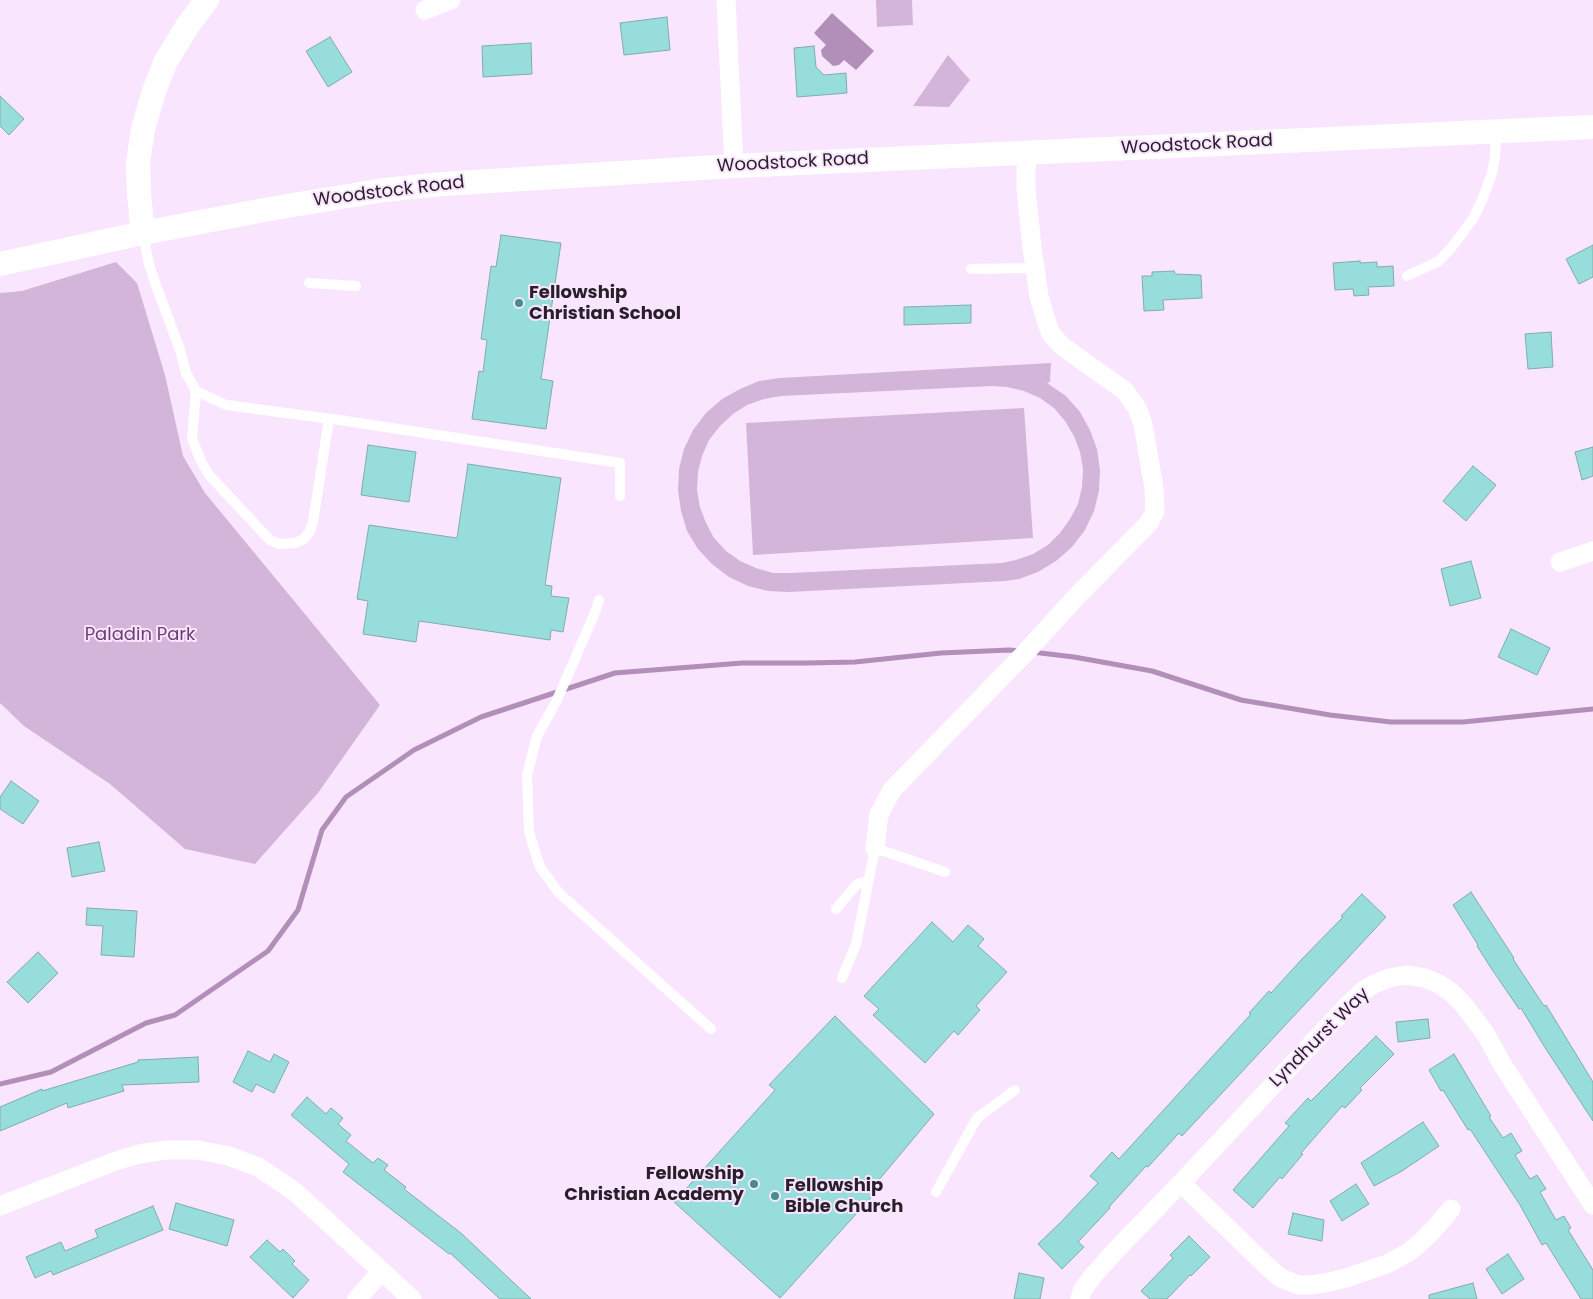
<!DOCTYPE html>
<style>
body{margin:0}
canvas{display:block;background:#fae5fe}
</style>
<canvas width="1593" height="1299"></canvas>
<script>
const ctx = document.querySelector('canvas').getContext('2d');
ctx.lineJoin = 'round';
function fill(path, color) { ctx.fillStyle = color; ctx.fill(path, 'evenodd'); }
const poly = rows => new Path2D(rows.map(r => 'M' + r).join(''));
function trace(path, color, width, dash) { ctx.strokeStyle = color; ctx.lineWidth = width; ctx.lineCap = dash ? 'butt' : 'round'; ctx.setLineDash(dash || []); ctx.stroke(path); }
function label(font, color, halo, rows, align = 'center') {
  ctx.font = font + ' Poppins,sans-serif'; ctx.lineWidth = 4; ctx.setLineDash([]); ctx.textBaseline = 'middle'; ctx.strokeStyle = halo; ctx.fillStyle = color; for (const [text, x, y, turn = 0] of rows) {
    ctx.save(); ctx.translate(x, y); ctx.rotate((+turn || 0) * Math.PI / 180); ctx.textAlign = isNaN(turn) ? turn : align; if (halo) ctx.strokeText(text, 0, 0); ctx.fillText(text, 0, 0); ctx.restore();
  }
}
const green = poly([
 [876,0,912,0,913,25,877,27],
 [948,55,970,80,949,107,913,106],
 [116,262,137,283,165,375,183,456,205,493,380,705,318,793,255,864,185,849,110,784,24,726,0,703,0,293,22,291],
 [1051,363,1050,382,1047,383,1066,396,1080,412,1090,430,1097,449,1100,470,1099,491,1094,511,1085,530,1072,547,1056,561,1038,572,1019,579,1005,581,789,592,768,591,748,586,729,577,712,564,698,549,687,531,681,511,678,490,679,469,684,449,693,430,706,413,722,399,740,389,759,381,780,378],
 [992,386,1007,387,1024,391,1040,398,1054,408,1065,421,1074,436,1080,452,1083,469,1082,487,1078,504,1070,519,1060,533,1048,545,1033,554,1016,560,1002,563,790,573,773,573,756,568,740,561,726,551,714,538,706,523,700,507,697,490,698,472,702,456,709,440,720,426,733,414,747,405,764,399,781,396],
 [1024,408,1033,538,753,555,746,423]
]);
const water = poly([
 [832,13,874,51,856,70,844,60,839,65,833,66,822,56,821,50,826,45,814,33]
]);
const stream = poly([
 [1032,652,1074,657,1152,671,1241,700,1330,715,1391,722,1463,722,1593,709],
 [0,1084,51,1072,146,1023,175,1015,268,951,298,910,322,830,346,797,414,750,481,717,615,673,742,663,807,663,855,662,941,653,1009,650,1021,651]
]);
const building = poly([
 [667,17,670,50,624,55,620,23,667,17],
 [330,37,352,72,328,87,306,51,330,37],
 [531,43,532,74,483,77,482,46,531,43],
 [814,46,816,67,824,75,846,73,847,93,797,97,794,48,814,46],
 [0,96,24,119,9,135,0,126,0,96],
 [501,235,561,243,541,379,553,381,546,429,472,419,479,371,483,372,487,340,481,339,491,266,496,267,501,235],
 [1593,245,1593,277,1579,284,1566,259,1593,245],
 [1360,261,1360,263,1377,262,1377,267,1393,266,1394,286,1368,287,1369,295,1354,296,1353,289,1335,290,1333,263,1360,261],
 [1174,271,1175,274,1201,275,1202,298,1163,300,1164,310,1144,311,1142,276,1152,276,1152,272,1174,271],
 [971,305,971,323,904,325,904,307,971,305],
 [1551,332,1553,367,1528,369,1525,334,1551,332],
 [368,445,416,452,409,502,361,495,368,445],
 [1593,447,1593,476,1582,480,1575,452,1593,447],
 [468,464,561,478,545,585,552,586,551,596,569,598,563,632,551,630,550,640,419,621,416,642,363,634,368,601,357,599,369,525,457,538,468,464],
 [1473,466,1496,485,1466,521,1443,501,1473,466],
 [1471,561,1481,598,1450,606,1441,569,1471,561],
 [1511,629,1550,648,1537,675,1498,657,1511,629],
 [11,781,39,801,23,824,0,809,0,797,11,781],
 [99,842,105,871,72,877,67,848,99,842],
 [1471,892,1514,958,1513,959,1544,1006,1546,1005,1593,1082,1593,1121,1544,1046,1521,1008,1519,1009,1491,968,1477,946,1478,945,1453,905,1471,892],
 [1362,894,1386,917,1182,1136,1179,1133,1148,1167,1146,1166,1109,1207,1110,1208,1078,1242,1084,1247,1062,1269,1038,1244,1060,1223,1098,1183,1090,1176,1112,1152,1119,1159,1251,1014,1249,1013,1269,991,1271,993,1302,959,1343,917,1341,916,1362,894],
 [87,908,137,911,134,957,101,955,103,926,86,925,87,908],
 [932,922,953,942,968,925,984,939,978,946,1007,972,976,1006,980,1010,958,1035,954,1031,925,1063,873,1015,879,1009,864,996,932,922],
 [38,952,58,973,28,1003,7,982,38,952],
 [835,1016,934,1114,873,1187,877,1191,780,1298,674,1202,775,1090,769,1085,835,1016],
 [1428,1019,1430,1038,1398,1042,1396,1022,1428,1019],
 [1376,1036,1394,1054,1360,1088,1362,1090,1345,1108,1342,1106,1301,1153,1303,1154,1282,1179,1280,1177,1253,1208,1233,1190,1289,1126,1285,1123,1308,1098,1311,1101,1376,1036],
 [248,1051,270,1062,274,1054,289,1062,274,1093,256,1084,252,1092,233,1082,248,1051],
 [1454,1054,1491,1116,1489,1117,1503,1138,1511,1133,1522,1151,1515,1155,1530,1179,1537,1175,1546,1189,1540,1192,1556,1220,1564,1216,1571,1228,1568,1230,1593,1270,1593,1299,1581,1299,1546,1243,1542,1245,1520,1205,1470,1129,1468,1130,1443,1090,1441,1091,1429,1070,1454,1054],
 [198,1057,199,1082,122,1085,124,1091,68,1108,67,1103,0,1131,0,1107,42,1089,42,1091,138,1062,138,1060,198,1057],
 [307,1097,326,1114,331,1108,343,1118,338,1124,351,1135,346,1141,373,1163,378,1158,388,1165,384,1170,406,1187,404,1189,462,1234,531,1299,500,1299,450,1253,449,1254,343,1172,349,1164,291,1115,307,1097],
 [1423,1122,1439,1146,1402,1171,1374,1186,1361,1163,1423,1122],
 [1356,1184,1369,1204,1342,1221,1330,1201,1356,1184],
 [176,1203,234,1220,227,1246,169,1229,176,1203],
 [153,1206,163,1230,53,1275,51,1271,35,1278,26,1257,61,1242,65,1251,98,1237,95,1230,153,1206],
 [1293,1213,1324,1220,1322,1241,1288,1234,1293,1213],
 [1189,1236,1210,1257,1191,1276,1190,1275,1167,1299,1150,1299,1141,1291,1173,1258,1170,1255,1189,1236],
 [267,1240,280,1252,283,1249,295,1261,292,1264,309,1280,293,1298,250,1257,267,1240],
 [1508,1254,1524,1279,1502,1294,1486,1269,1508,1254],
 [1019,1273,1044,1278,1040,1299,1014,1299,1019,1273],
 [1473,1283,1477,1299,1429,1299,1429,1295,1473,1283]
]);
const service = poly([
 [143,233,149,265,157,288,180,350,186,373,196,391,226,405,346,421,620,463,620,496],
 [971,269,1035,268],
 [1407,276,1439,261,1452,247,1473,219,1483,198,1492,173,1495,157,1496,131],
 [309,283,356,286],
 [196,391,192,439,202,463,209,475,270,540,280,544,295,543,304,539,310,531,313,522,329,419],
 [599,600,594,615,556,702,537,736,527,775,529,832,540,867,559,893,711,1029],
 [836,909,857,884,868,881],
 [842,978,856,944,875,848,945,872],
 [936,1192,977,1118,1015,1090]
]);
const minor = poly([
 [726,0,734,166],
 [425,10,451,0],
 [1560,562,1593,551],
 [875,848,879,814,892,790,1026,652,1075,598,1148,524,1155,512,1154,488,1143,424,1137,408,1125,391,1062,346,1051,334,1047,323,1039,296,1032,247,1026,189,1026,168,1028,152],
 [1181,1183,1271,1270,1281,1278,1298,1285,1309,1285,1325,1283,1346,1278,1387,1264,1409,1252,1421,1242,1435,1228,1451,1209],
 [0,1206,116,1161,139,1154,167,1150,198,1150,229,1156,258,1167,294,1191,412,1299],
 [357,1299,382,1271],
 [1080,1299,1082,1291,1092,1277,1116,1250,1181,1183,1349,1004,1363,991,1374,984,1389,978,1406,975,1425,978,1439,984,1451,992,1463,1004,1485,1033,1502,1064,1593,1205]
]);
const tertiary = poly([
 [143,233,139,195,138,163,143,129,154,91,166,61,188,25,207,0],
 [0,264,143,233,275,208,384,190,442,184,734,166,1593,127]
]);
const markers = [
 [519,303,5,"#468e8d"],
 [754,1184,5,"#468e8d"],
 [775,1196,5,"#468e8d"]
];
const streetNames = [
 ["Woodstock Road",1197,145,-3],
 ["Woodstock Road",793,163,-3],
 ["Woodstock Road",389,192,-7],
 ["Lyndhurst Way",1320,1038,-45]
];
const poiNames = [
 ["Fellowship",529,293],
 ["Christian School",529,314],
 ["Fellowship",744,1174,"right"],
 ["Christian Academy",744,1195,"right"],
 ["Fellowship",785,1186],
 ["Bible Church",785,1207]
];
const parkNames = [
 ["Paladin Park",140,635]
];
fill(green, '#d3b5d9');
fill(water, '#b18fb8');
trace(stream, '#b18fb8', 5);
fill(building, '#96dddc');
trace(building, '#80adac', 1);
trace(service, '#fff', 10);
trace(minor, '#fff', 19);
trace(tertiary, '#fff', 24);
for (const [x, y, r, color] of markers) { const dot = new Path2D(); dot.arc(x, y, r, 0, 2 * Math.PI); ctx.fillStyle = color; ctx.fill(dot); trace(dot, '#fae5fe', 2); }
label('18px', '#291f2a', '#fae5fe', streetNames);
label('bold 18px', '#291f2a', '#fae5fe', poiNames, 'left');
label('18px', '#6b3e74', '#fae5fe', parkNames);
</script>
